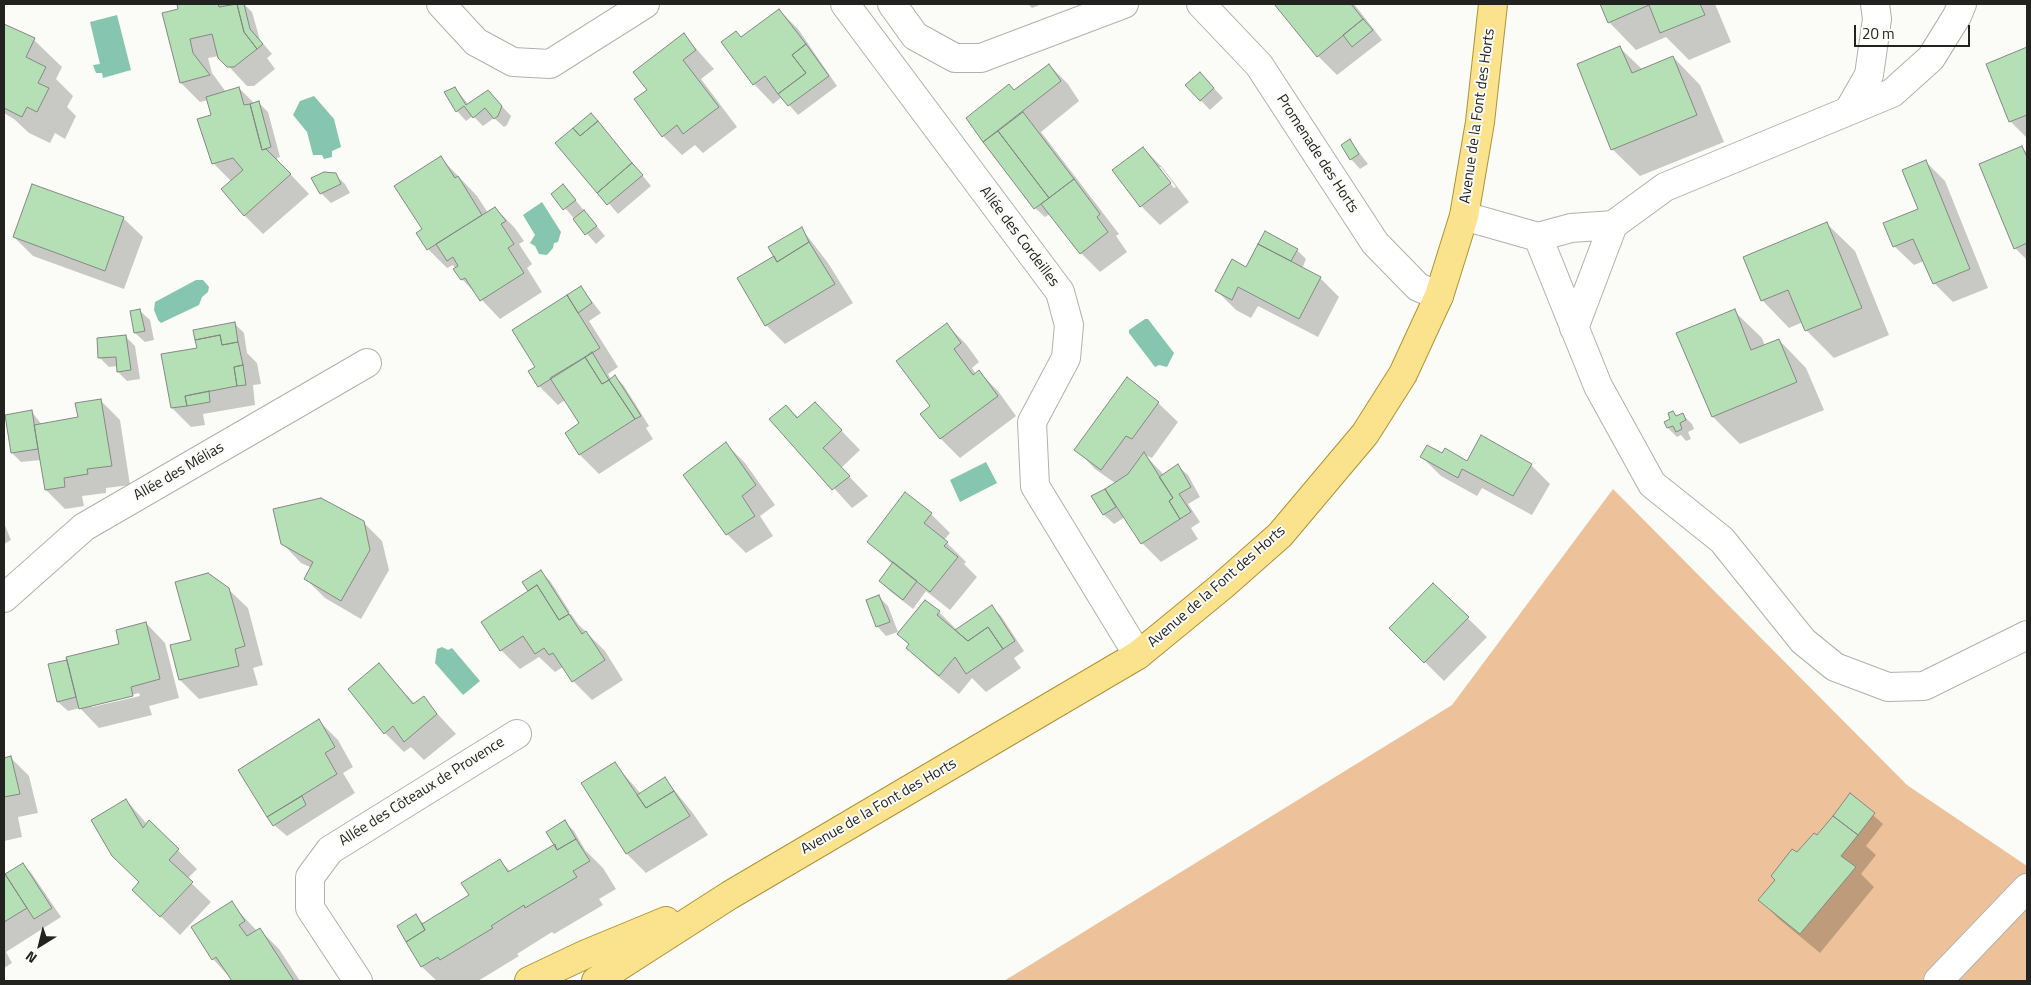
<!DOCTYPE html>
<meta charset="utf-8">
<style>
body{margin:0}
#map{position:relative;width:2031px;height:985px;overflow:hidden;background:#fbfcf7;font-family:"Titillium Web",sans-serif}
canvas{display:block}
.frame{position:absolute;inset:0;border:5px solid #222321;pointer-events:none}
.north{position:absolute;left:15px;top:920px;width:50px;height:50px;-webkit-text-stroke:4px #fbfcf7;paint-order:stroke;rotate:216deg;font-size:14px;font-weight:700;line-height:20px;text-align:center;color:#222321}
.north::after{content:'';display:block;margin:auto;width:18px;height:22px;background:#222321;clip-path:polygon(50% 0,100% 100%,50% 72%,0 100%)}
.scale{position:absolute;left:1854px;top:25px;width:116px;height:22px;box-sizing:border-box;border:2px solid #222321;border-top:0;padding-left:6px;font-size:15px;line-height:18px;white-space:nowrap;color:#222321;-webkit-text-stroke:4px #fbfcf7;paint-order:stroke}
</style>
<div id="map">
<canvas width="2031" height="985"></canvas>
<div class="frame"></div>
<div class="north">N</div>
<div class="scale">20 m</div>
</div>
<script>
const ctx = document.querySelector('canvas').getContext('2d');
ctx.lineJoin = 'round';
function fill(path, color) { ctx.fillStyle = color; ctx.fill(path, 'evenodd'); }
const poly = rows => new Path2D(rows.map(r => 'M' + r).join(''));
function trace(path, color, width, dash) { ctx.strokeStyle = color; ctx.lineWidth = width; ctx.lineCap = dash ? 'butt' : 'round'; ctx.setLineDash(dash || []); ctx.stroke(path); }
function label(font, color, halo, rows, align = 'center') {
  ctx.font = font + ' "Titillium Web",sans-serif'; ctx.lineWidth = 4; ctx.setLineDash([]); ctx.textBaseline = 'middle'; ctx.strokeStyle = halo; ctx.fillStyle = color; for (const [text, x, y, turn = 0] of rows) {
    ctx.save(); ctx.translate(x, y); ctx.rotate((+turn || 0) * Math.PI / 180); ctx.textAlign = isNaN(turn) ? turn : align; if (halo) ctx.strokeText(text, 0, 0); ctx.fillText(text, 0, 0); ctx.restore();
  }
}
const forest = poly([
 [1613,489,1907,785,2027,866,2027,981,1004,981,1452,705]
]);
const water = poly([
 [117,15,131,70,103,78,102,73,96,73,93,65,100,64,90,22],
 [314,96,334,119,341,147,332,151,332,157,324,159,322,155,313,155,307,132,293,115,300,101],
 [542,202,561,232,558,242,554,243,553,248,547,255,539,254,535,246,530,243,535,235,523,215],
 [196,280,203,280,209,287,208,292,202,297,199,305,161,323,158,320,154,310,155,302],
 [1145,319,1148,319,1174,353,1167,367,1159,365,1155,367,1129,333,1129,330],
 [986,462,997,483,960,502,950,480],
 [442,647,448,650,452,648,480,681,463,695,435,663,437,649]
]);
const shadow = poly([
 [178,4,244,4,252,12,260,40,272,54,267,58,275,69,254,86,247,86,219,56,208,58,212,73,226,92,239,88,254,103,258,102,268,112,280,157,277,158,278,161,309,194,263,234,244,215,232,182,213,163,213,116,208,100,200,102,181,83],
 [1028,4,1042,4,1032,8],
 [1276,4,1354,4,1382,40,1337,75,1318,56],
 [1601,4,1715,4,1731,42,1689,60,1666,37,1636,50,1609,22],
 [779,10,798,29,837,86,798,115,782,97,773,104,754,84,723,42,741,38],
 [4,25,34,40,62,67,56,79,73,96,67,107,76,116,65,139,55,133,50,143,29,133,14,119,4,113],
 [684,35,714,69,701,79,737,127,703,153,695,145,682,155,663,136,648,90],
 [1620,48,1643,70,1673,57,1700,85,1724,142,1640,176,1612,149],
 [2027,48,2027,138,2010,121,1987,65],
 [1049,65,1068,84,1079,101,1041,132,1119,234,1116,236,1127,252,1100,272,1081,253,1050,214,1045,217,1035,208,984,141,1014,91],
 [1209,83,1223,98,1210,110,1186,85],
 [455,88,468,104,497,101,511,116,507,125,504,127,494,118,483,126,473,116,466,121,457,111],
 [607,132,651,186,618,214,557,143],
 [1350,141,1368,164,1360,169,1351,159],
 [2022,147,2027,153,2027,260,2015,248],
 [1143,148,1162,167,1189,202,1160,225,1141,206],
 [1158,167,1161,167,1176,187,1174,188],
 [441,158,477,196,488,213,495,208,514,227,524,241,519,244,532,264,527,268,542,292,500,319,462,279,453,265,447,268,428,249,424,230],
 [1925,161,1945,181,1988,288,1953,302,1934,283,1924,261,1914,265,1894,246,1919,210],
 [335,175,345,184,350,193,331,203,321,193],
 [563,185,605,236,596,244,553,194],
 [123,218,143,237,124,289,33,256,14,237],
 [1827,224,1855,251,1889,335,1834,358,1806,330,1803,322,1789,328,1762,300],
 [802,229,828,263,853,303,785,344,766,325,775,257],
 [1266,233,1297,250,1306,259,1302,269,1320,278,1339,297,1318,337,1258,306,1251,318,1236,310,1217,291,1247,269],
 [581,287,601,313,589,321,618,367,608,374,611,379,615,376,624,386,649,426,646,428,653,439,599,474,580,455,567,433,581,424,565,400,558,405,539,386,537,367],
 [140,311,150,320,154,340,145,342,135,333],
 [1734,311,1762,338,1765,346,1779,340,1806,368,1824,410,1740,444,1713,417,1678,333],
 [235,324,244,333,247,353,257,363,261,384,253,385,255,405,203,414,205,425,191,427,172,408,198,349],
 [947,325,966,344,979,362,972,368,976,374,979,372,998,391,1016,416,960,458,941,439,922,414,932,407],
 [126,337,135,346,140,379,127,381,118,372,118,366,109,367,99,357],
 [1127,379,1158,403,1178,422,1152,458,1145,455,1164,475,1178,466,1188,475,1200,497,1188,504,1200,522,1191,528,1198,539,1161,562,1142,543,1125,517,1114,524,1104,515,1093,497,1115,483,1095,469,1076,449],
 [101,401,120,420,130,485,106,488,106,493,82,496,84,506,65,509,46,490,41,460,21,462,12,453,32,412,42,425,80,418],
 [786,406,799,418,834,423,860,450,841,468,868,496,852,508,771,419],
 [1673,412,1678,417,1683,415,1692,424,1694,429,1688,432,1691,439,1686,441,1681,435,1677,437,1668,428],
 [726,444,745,463,775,505,760,516,773,536,746,553,727,534],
 [1442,454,1467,462,1531,465,1550,484,1532,515,1482,488,1477,496,1441,476,1422,457],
 [931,514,950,533,944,540,966,562,964,564,977,577,950,610,926,591,913,609,890,591,880,581,893,565,868,541],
 [363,522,382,541,389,570,361,619,325,598,306,579,312,568,301,563,282,543],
 [4,523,11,540,4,544],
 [541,572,550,581,570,612,562,617,564,619,571,614,578,624,605,651,623,680,592,700,573,681,563,667,555,672,539,657,520,669,501,650],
 [1433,584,1487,637,1444,681,1391,628],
 [228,589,248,608,263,665,253,668,258,685,199,699,180,680,192,641],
 [879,597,888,606,898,632,886,636,877,626],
 [991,607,1001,616,1024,651,1014,658,1021,668,986,692,972,678,959,694,927,667,907,648,909,645,899,634,939,612,957,630],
 [146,623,165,643,179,698,149,706,152,715,99,728,80,708,68,711,58,702],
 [139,693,140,696,92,707,92,705],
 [379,665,415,704,423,698,456,734,424,760,411,747,404,752,385,733],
 [319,721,338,740,353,767,343,773,355,793,287,836,274,825,240,770],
 [10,757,29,776,38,813,18,817,22,837,4,841,4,759],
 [615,764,641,794,665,779,692,812,708,835,646,873,627,854,583,783],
 [1850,795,1883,824,1866,846,1876,855,1861,874,1874,887,1820,953,1779,919,1760,900,1797,854,1818,837],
 [126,800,147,824,149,822,197,869,187,879,211,902,180,935,153,909,143,888],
 [565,822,574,831,585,850,603,868,616,889,599,899,603,905,554,934,552,932,517,954,519,956,478,981,437,981,422,967,407,941,416,916,424,924,471,895,500,861,511,872,556,845],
 [23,864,32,874,61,917,6,952,12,963,4,968,4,876],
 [231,903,257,931,260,930,279,949,300,981,233,981,213,959]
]);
const building = poly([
 [177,4,218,4,219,7,237,4,244,32,257,49,234,67,227,67,218,58,212,34,190,39,193,53,210,75,180,83,162,13,178,9,177,4],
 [237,4,244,4,250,29,263,44,257,49,244,32,237,4],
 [1274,4,1351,4,1363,19,1317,57,1274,4],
 [1600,4,1700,4,1705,15,1660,33,1649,5,1608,23,1600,4],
 [779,9,806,44,792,55,806,73,778,94,765,76,753,85,721,42,736,31,741,37,779,9],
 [1363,19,1373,30,1352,47,1343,35,1363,19],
 [4,24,35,38,26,57,46,67,38,83,49,88,37,112,27,107,22,117,4,108,4,24],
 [684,33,696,50,683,60,719,107,683,134,677,125,662,137,634,99,647,90,633,72,684,33],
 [806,44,829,76,788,106,778,94,806,73,792,55,806,44],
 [1620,46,1632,73,1673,56,1697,115,1611,150,1577,64,1620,46],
 [2027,47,2027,115,2009,122,1986,64,2027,47],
 [1049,64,1061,81,983,142,966,118,1009,84,1014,90,1049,64],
 [1200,72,1214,88,1200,101,1185,85,1200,72],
 [239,87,244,105,250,104,262,150,266,149,291,174,244,216,221,189,243,170,233,158,212,164,197,119,211,115,206,97,239,87],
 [455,87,466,105,488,90,502,106,498,116,494,119,485,108,473,118,464,106,456,112,444,92,455,87],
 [259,101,271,147,262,150,250,104,259,101],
 [1023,112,1074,179,1049,198,998,131,1023,112],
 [591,113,598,121,580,136,573,128,591,113],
 [598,121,632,163,597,193,555,143,573,128,580,136,598,121],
 [998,131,1049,198,1034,209,983,142,998,131],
 [1350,139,1359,154,1350,160,1341,145,1350,139],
 [2022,146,2027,157,2027,243,2014,249,1979,164,2022,146],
 [1143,147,1171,183,1140,207,1112,170,1143,147],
 [441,156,455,178,458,176,482,215,427,250,416,233,422,229,394,186,441,156],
 [1926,160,1970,269,1933,284,1913,239,1893,247,1883,223,1918,209,1902,170,1926,160],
 [632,163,643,175,607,205,597,193,632,163],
 [324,172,336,173,341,184,320,194,311,178,324,172],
 [1074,179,1100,214,1097,217,1108,232,1080,254,1041,204,1074,179],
 [32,184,124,217,105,271,13,237,32,184],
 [563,184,576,200,563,210,551,194,563,184],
 [495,207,506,221,501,224,514,244,508,248,524,273,480,301,465,278,461,280,453,269,458,266,453,257,447,261,436,244,495,207],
 [584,210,597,226,585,235,573,219,584,210],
 [1827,222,1862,308,1805,331,1788,290,1761,301,1743,257,1827,222],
 [802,227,809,242,777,262,768,247,802,227],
 [1265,231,1298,249,1291,261,1258,244,1265,231],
 [809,242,835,284,765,326,737,278,774,256,777,262,809,242],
 [1258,244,1321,277,1299,319,1238,287,1232,300,1215,291,1232,259,1246,267,1258,244],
 [581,286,592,303,578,313,567,295,581,286],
 [567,295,600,348,538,387,528,371,535,367,512,330,567,295],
 [140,309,145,331,134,333,130,311,140,309],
 [1735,309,1751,350,1779,339,1797,382,1712,417,1676,333,1735,309],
 [235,322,238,342,222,345,220,335,195,340,193,330,235,322],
 [947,323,961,343,954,349,973,375,979,370,998,396,940,439,920,414,930,406,896,361,947,323],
 [126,335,131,370,117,372,116,357,98,358,97,338,126,335],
 [220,335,222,345,238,342,243,365,234,367,237,386,185,396,187,406,171,408,161,354,197,348,195,340,220,335],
 [592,352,609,380,602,384,585,357,592,352],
 [585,357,602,384,609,380,635,419,579,455,565,433,579,423,550,378,585,357],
 [243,365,246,385,237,386,234,367,243,365],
 [615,375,641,416,635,419,609,380,615,375],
 [1127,377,1159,402,1132,439,1126,436,1101,470,1074,450,1127,377],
 [209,391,210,402,187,406,185,396,209,391],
 [101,399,112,466,87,469,88,474,64,478,65,487,45,490,34,425,78,417,75,403,101,399],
 [815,402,842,430,823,448,850,476,832,490,769,419,786,405,797,418,815,402],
 [32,410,38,449,11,453,5,415,32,410],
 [1673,411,1676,416,1683,413,1686,420,1680,423,1682,429,1676,432,1673,426,1667,428,1664,422,1670,419,1668,413,1673,411],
 [1481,435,1532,464,1513,496,1462,469,1458,478,1420,457,1427,445,1442,453,1445,448,1467,461,1481,435],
 [726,442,756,485,742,496,755,516,726,535,683,475,726,442],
 [1144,452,1173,498,1169,501,1180,519,1141,544,1105,489,1128,474,1144,452],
 [1178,464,1191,487,1179,494,1191,512,1180,519,1169,501,1173,498,1159,477,1178,464],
 [1105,489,1116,507,1103,515,1091,496,1105,489],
 [905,492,932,513,924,523,948,542,944,546,958,557,930,592,867,542,905,492],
 [321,498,364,521,370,550,341,601,304,579,313,562,281,544,273,509,321,498],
 [893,562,917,581,903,600,879,581,893,562],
 [541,570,569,614,559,620,537,585,528,591,522,582,541,570],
 [208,573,229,588,245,646,235,649,239,666,179,680,170,645,191,640,175,582,208,573],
 [1433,583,1469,617,1424,663,1389,628,1433,583],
 [537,585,559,620,569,614,582,634,586,631,605,660,572,682,553,653,549,655,544,648,535,654,523,636,500,651,481,622,537,585],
 [879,595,890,622,876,627,866,600,879,595],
 [925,600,940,611,937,615,968,641,988,627,1003,649,966,674,955,657,939,676,906,648,909,644,897,634,925,600],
 [992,605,1015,641,1003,649,988,627,968,641,955,630,992,605],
 [146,622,160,679,131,687,133,696,79,709,66,657,119,644,116,630,146,622],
 [67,660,76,697,57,702,48,664,67,660],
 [379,663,413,704,424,696,437,714,404,742,393,726,384,734,348,689,379,663],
 [319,719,335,747,325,753,337,774,267,817,238,770,319,719],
 [11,756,20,794,4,797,4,758,11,756],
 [615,762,646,808,674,791,690,816,626,854,581,783,615,762],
 [665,777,674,791,646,808,637,795,665,777],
 [1850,793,1875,813,1858,835,1833,816,1850,793],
 [302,796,306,805,273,826,267,817,302,796],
 [126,799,143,828,149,820,179,849,169,860,193,882,160,917,132,890,139,882,112,856,91,820,126,799],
 [1833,816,1858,835,1841,856,1856,867,1800,934,1758,900,1775,880,1771,876,1792,849,1797,852,1814,833,1817,835,1833,816],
 [565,820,576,839,557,850,546,832,565,820],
 [576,839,590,861,573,871,577,877,525,908,524,905,491,926,493,928,440,960,438,957,421,967,406,942,425,930,422,924,469,895,461,883,500,859,508,872,555,844,557,850,576,839],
 [23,863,52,908,34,919,5,874,23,863],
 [5,874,27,908,4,922,4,875,5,874],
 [232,901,245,921,239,925,247,936,260,928,294,981,232,981,216,957,212,960,191,927,232,901],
 [416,914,425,930,406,942,397,926,416,914]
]);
const minor = poly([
 [441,4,476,42,513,62,550,64,645,4],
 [845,4,1060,292,1069,325,1066,358,1032,422,1035,486,1138,655],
 [892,4,915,36,955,58,981,58,1124,4],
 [1201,4,1259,65,1375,243,1418,287,1439,296],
 [1849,110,1869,75,1877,19,1875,4],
 [1464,216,1538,237,1598,386,1652,484,1722,540,1803,641,1835,667,1888,687,1924,686,2027,635],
 [1538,237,1571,228,1613,225],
 [1574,328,1613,225,1665,187,1892,93,1931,58,1957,16,1962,4],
 [4,598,84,527,367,363],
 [358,981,310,908,310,877,330,850,517,734],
 [1938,981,2027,888]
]);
const major = poly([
 [529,981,586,954,666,921],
 [596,981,730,895,1138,655,1221,587,1280,535,1365,434,1403,374,1439,296,1464,216,1480,122,1493,4]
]);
const streetNames = [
 ["Avenue de la Font des Horts",1478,116,-82],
 ["Promenade des Horts",1317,154,57],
 ["Allée des Cordeilles",1019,237,53],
 ["Allée des Mélias",179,472,-30],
 ["Avenue de la Font des Horts",1217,587,-41],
 ["Allée des Côteaux de Provence",422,792,-32],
 ["Avenue de la Font des Horts",879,807,-30]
];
fill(forest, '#edc29a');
fill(water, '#86c5af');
fill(shadow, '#0003');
fill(building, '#b5dfb4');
trace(building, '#848884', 1);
trace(minor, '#b0b1ac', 30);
trace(major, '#ae9336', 30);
trace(minor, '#fff', 28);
trace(major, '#fbe28d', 28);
label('15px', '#222321', '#fbfcf7', streetNames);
</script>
